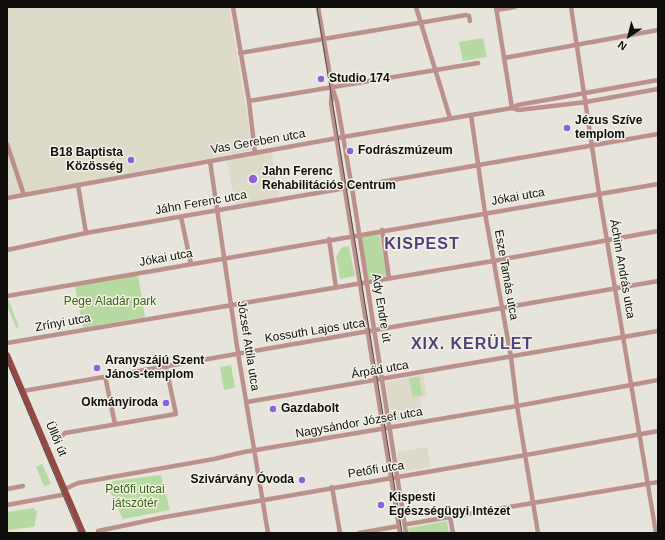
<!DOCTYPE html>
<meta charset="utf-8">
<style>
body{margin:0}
#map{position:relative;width:665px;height:540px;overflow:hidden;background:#e6e4db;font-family:Helvetica,sans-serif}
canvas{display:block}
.frame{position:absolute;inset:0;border:8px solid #0f0e0b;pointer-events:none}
.north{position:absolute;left:609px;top:16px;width:40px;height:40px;-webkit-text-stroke:3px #f3f2e8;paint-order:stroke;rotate:215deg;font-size:11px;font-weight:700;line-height:16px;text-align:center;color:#0f0e0b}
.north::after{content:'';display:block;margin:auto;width:14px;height:18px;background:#0f0e0b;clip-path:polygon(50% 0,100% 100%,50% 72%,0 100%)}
</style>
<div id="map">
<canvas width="665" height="540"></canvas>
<div class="frame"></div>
<div class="north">N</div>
</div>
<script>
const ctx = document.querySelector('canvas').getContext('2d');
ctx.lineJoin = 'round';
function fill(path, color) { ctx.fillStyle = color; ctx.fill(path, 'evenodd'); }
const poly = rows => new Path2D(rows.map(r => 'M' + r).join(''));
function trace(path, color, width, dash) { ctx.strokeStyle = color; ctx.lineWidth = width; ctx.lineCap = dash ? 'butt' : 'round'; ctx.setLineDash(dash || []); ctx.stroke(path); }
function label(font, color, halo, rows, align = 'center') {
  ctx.font = font + ' Helvetica,sans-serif'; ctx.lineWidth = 3; ctx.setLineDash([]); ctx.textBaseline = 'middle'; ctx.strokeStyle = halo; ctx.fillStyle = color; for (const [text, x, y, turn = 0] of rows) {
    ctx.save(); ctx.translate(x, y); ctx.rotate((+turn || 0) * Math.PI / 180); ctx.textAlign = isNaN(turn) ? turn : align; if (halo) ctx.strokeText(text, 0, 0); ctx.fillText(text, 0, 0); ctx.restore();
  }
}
const built = poly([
 [7,7,229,7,253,150,7,196],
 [271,150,280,200,236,207,226,158],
 [423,375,427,396,420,398,423,418,392,423,386,382],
 [427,447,431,467,400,472,397,452]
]);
const green = poly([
 [483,38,487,57,463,61,459,42],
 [379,233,387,276,367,279,360,236],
 [349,246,355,276,340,279,336,257,342,247],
 [138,275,145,317,83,328,75,286],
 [9,301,19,327,16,328,7,305,7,302],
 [231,365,235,388,224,390,220,367],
 [419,377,422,395,413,397,409,378],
 [42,464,51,484,44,486,36,467],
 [161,475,170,510,123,519,109,489,110,483,114,481],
 [34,508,37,512,34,527,7,530,7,512],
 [447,521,449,533,409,533,408,528]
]);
const minor = poly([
 [233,7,249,101,255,153],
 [318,7,332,87,337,102,352,188,406,533],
 [416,7,450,118],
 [496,7,512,108],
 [571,7,599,193,656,533],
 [496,10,515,7],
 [240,53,466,15,469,16,470,21],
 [504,58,658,30],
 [332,89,331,104,400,533],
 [249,101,478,63],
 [512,108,519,110,586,102,658,89],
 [471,115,485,213,511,357,517,406,538,533],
 [7,144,24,195],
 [210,161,238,353,268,533],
 [78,185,86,233],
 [7,198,343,137,512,108,518,105,658,80],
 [181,217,191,264],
 [382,230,389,278],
 [329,239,336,288],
 [7,250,86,233,658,134],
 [7,296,658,184],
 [7,343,493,261,658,231],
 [105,376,115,424],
 [23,391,658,281],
 [247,402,658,331],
 [63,435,65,433,176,414,166,367],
 [332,487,340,533],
 [7,489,23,486],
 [65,489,78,483,214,459,244,452,517,406,658,380],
 [7,505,67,494],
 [450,517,453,533],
 [408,524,658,482],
 [98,531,165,517,526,455,658,431],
 [359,533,399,526]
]);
const major = poly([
 [7,355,83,533]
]);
const tram = poly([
 [317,7,402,533],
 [7,362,79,533]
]);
const markers = [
 [321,79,4,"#8b62dc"],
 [567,128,4,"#8b62dc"],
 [350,151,4,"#8b62dc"],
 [131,160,4,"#8b62dc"],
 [253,179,5,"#8b62dc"],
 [97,368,4,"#8b62dc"],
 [166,403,4,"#8b62dc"],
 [273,409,4,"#8b62dc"],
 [302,480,4,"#8b62dc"],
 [381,505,4,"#8b62dc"]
];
const poiNames = [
 ["Studio 174",329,79],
 ["Jézus Szíve",575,121],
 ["templom",575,135],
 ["Fodrászmúzeum",358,151],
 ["B18 Baptista",123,153,"right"],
 ["Közösség",123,167,"right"],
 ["Jahn Ferenc",262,172],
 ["Rehabilitációs Centrum",262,186],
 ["Aranyszájú Szent",105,361],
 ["János-templom",105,375],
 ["Okmányiroda",158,403,"right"],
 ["Gazdabolt",281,409],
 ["Szivárvány Óvoda",294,480,"right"],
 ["Kispesti",389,498],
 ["Egészségügyi Intézet",389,512]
];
const streetNames = [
 ["Vas Gereben utca",258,142,-10],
 ["Jókai utca",518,197,-10],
 ["Jáhn Ferenc utca",201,203,-10],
 ["Jókai utca",166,258,-10],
 ["Áchim András utca",622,269,80],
 ["Esze Tamás utca",506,275,80],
 ["Ady Endre út",381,308,81],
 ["Zrínyi utca",63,323,-10],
 ["Kossuth Lajos utca",315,331,-9],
 ["József Attila utca",248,346,81],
 ["Árpád utca",380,370,-10],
 ["Nagysándor József utca",359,423,-10],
 ["Üllői út",56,439,67],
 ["Petőfi utca",376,470,-9]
];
const parkNames = [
 ["Pege Aladár park",110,302],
 ["Petőfi utcai",135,490],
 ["játszótér",135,504]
];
const districtNames = [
 ["KISPEST",422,245],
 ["XIX. KERÜLET",472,345]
];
fill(built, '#dddac9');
fill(green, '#b7daa2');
trace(minor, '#bc918c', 4.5);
trace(major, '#944a43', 6);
trace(tram, '#4f4d49', 1);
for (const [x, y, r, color] of markers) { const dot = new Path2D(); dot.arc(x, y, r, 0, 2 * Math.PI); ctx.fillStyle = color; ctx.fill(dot); trace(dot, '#f3f2e8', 1.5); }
label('bold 12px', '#0f0e0b', '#f3f2e8', poiNames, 'left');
label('12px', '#0f0e0b', '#f3f2e8', streetNames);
label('12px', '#386412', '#f3f2e8', parkNames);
ctx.letterSpacing = '1px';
label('bold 16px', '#513f7c', '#f3f2e8', districtNames);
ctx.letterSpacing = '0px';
</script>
